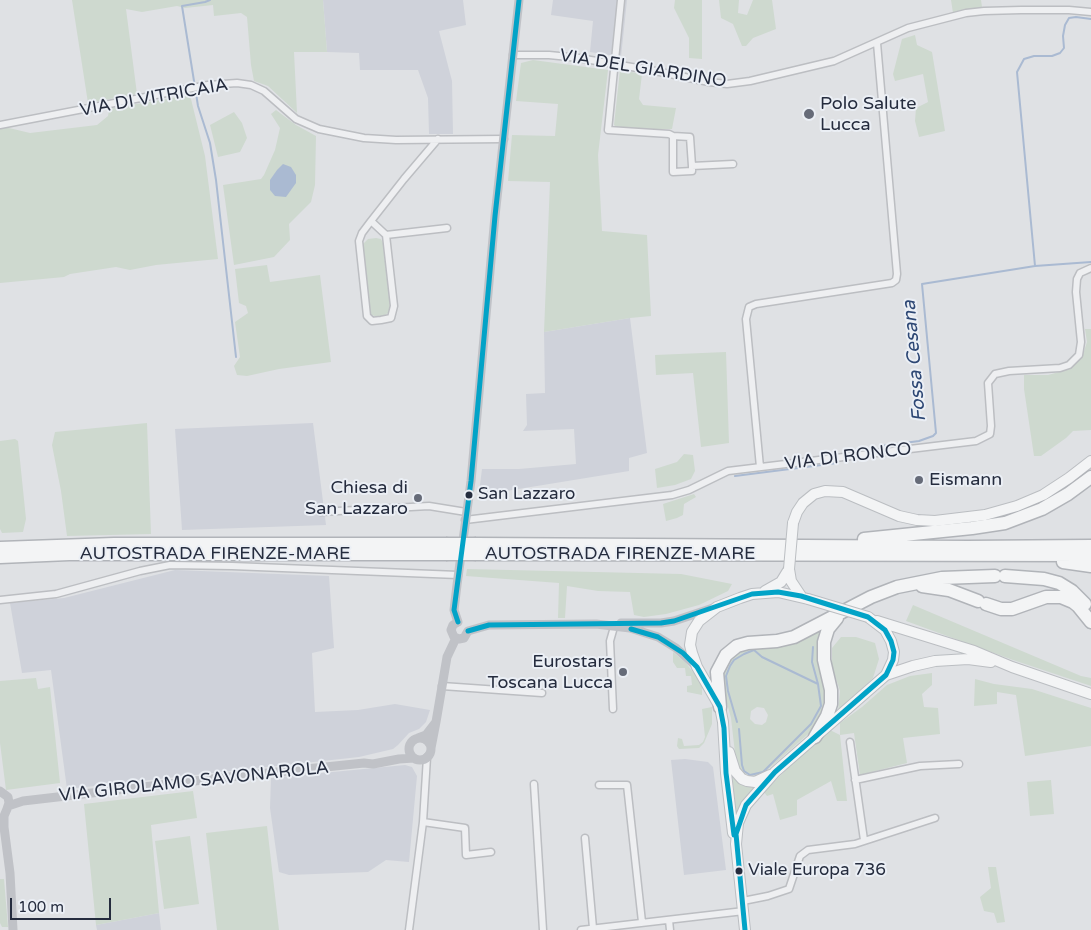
<!DOCTYPE html>
<style>
body{margin:0}
#map{position:relative;width:1091px;height:930px;overflow:hidden;background:#dfe1e4;font-family:"Varela Round",sans-serif}
canvas{display:block}
.scale{position:absolute;left:10px;top:898px;width:101px;height:22px;box-sizing:border-box;border:2px solid #252c3e;border-top:0;padding-left:6px;font-size:15px;line-height:18px;white-space:nowrap;color:#252c3e;-webkit-text-stroke:4px #ebeff5;paint-order:stroke}
</style>
<div id="map">
<canvas width="1091" height="930"></canvas>
<div class="scale">100 m</div>
</div>
<script>
const ctx = document.querySelector('canvas').getContext('2d');
ctx.lineJoin = 'round';
function fill(path, color) { ctx.fillStyle = color; ctx.fill(path, 'evenodd'); }
const poly = rows => new Path2D(rows.map(r => 'M' + r).join(''));
function trace(path, color, width, dash) { ctx.strokeStyle = color; ctx.lineWidth = width; ctx.lineCap = dash ? 'butt' : 'round'; ctx.setLineDash(dash || []); ctx.stroke(path); }
function label(font, color, halo, rows, align = 'center') {
  ctx.font = font + ' "Varela Round",sans-serif'; ctx.lineWidth = 4; ctx.setLineDash([]); ctx.textBaseline = 'middle'; ctx.strokeStyle = halo; ctx.fillStyle = color; for (const [text, x, y, turn = 0] of rows) {
    ctx.save(); ctx.translate(x, y); ctx.rotate((+turn || 0) * Math.PI / 180); ctx.textAlign = isNaN(turn) ? turn : align; if (halo) ctx.strokeText(text, 0, 0); ctx.fillText(text, 0, 0); ctx.restore();
  }
}
const built = poly([
 [323,0,463,0,466,25,439,31,452,81,453,134,429,134,428,98,418,70,360,70,359,53,327,52],
 [553,0,627,0,621,57,590,52,593,21,551,15],
 [630,318,647,453,629,458,629,471,500,492,479,493,482,469,519,469,576,464,574,429,523,431,527,425,526,394,545,393,544,332],
 [313,423,326,525,182,530,175,429],
 [175,570,329,576,334,648,312,653,315,712,358,710,395,704,430,710,426,722,419,729,409,733,398,745,393,749,359,757,67,789,51,670,22,673,10,603,64,598],
 [685,759,708,762,713,767,726,870,684,875,671,760],
 [405,765,412,767,417,776,409,862,386,860,368,872,289,875,279,872,270,808,271,778],
 [159,913,161,930,97,930,96,925]
]);
const green = poly([
 [72,0,323,0,327,52,294,52,297,113,268,86,254,81,251,65,247,17,241,13,214,16,213,5,185,8,177,6,142,12,126,9,137,94,88,103],
 [675,0,702,0,702,59,689,58,689,38,674,8],
 [719,0,739,0,738,13,747,15,753,0,772,0,776,29,753,38,746,46,742,46,733,24,721,18],
 [951,0,981,0,982,7,953,13],
 [915,35,917,45,932,52,945,131,919,137,915,121,916,108,928,102,923,74,895,81,893,74,902,39],
 [533,60,608,70,598,155,602,231,647,235,651,316,630,318,544,332,550,182,508,181,512,135,555,136,558,104,516,101,521,63],
 [620,70,642,74,639,99,643,105,676,108,672,129,619,129,614,125],
 [190,95,205,156,218,259,156,265,130,270,116,267,70,274,64,277,0,283,0,128,9,128,30,133,97,125,108,116,109,110,113,108],
 [276,110,296,125,316,136,315,185,311,202,289,224,290,240,274,257,234,265,223,185,261,179,264,175,275,150,280,128,271,114],
 [234,112,242,123,247,138,240,152,218,157,210,125],
 [376,238,381,239,383,243,390,307,388,313,383,316,377,317,372,315,369,311,363,244,368,239],
 [267,265,270,282,320,275,331,362,279,369,247,376,237,375,234,366,240,357,235,322,248,313,246,306,239,303,235,269],
 [1085,329,1091,329,1091,430,1073,431,1066,438,1041,456,1034,456,1024,389,1024,375,1048,375,1070,369,1082,357,1087,342],
 [726,352,729,443,701,447,693,373,656,375,655,355],
 [147,423,151,534,67,536,61,491,52,445,55,432],
 [15,439,18,441,26,519,23,532,2,533,0,529,0,441],
 [684,454,693,455,695,471,691,479,675,485,657,488,655,469,677,462],
 [694,494,696,497,684,504,683,515,677,518,666,521,663,504],
 [467,569,681,574,732,584,728,591,699,605,666,614,644,617,634,615,630,592,598,591,567,586,565,618,558,618,559,583,466,576],
 [913,605,1081,676,1091,678,1091,686,1013,660,906,621],
 [821,628,822,631,828,702,815,728,764,773,752,776,743,773,739,770,736,762,731,718,722,685,722,670,736,651],
 [757,707,764,708,768,715,766,722,762,725,755,724,750,719,751,711],
 [841,637,856,637,875,643,879,659,873,678,838,711,840,691,832,667,832,648],
 [673,652,686,663,696,676,702,686,702,695,687,692,687,686,692,685,691,676,686,676,685,668,677,668,673,662],
 [932,673,932,685,922,694,924,707,938,708,940,734,903,738,907,763,860,775,854,733,840,735,847,801,837,801,831,781,797,800,797,815,780,820,773,794,767,796,764,792,792,764,830,730,840,735,840,723,862,707,887,685,910,676],
 [36,678,38,689,50,687,60,783,6,790,0,743,0,681],
 [975,679,994,684,1032,689,1091,708,1091,746,1025,756,1016,695,997,692,997,704,974,706],
 [712,707,712,724,704,743,699,748,679,749,677,746,678,738,682,739,684,746,699,745,703,742,705,737,702,709],
 [732,773,735,778,740,782,755,787,736,815],
 [1051,780,1054,814,1030,816,1027,782],
 [193,791,197,818,151,825,159,913,96,925,84,804],
 [267,826,279,930,217,930,206,833],
 [190,836,199,904,164,909,155,841],
 [988,867,996,867,1005,922,997,923,994,913,984,911,980,897,991,888],
 [0,879,4,879,8,927,2,927,0,923]
]);
const water = poly([
 [283,164,291,167,296,175,296,183,286,197,275,196,270,190,270,180,277,170]
]);
const stream = poly([
 [210,0,205,2,182,6,198,106,210,143,216,180,236,357],
 [1035,266,1017,72,1024,59,1034,56,1052,56,1060,53,1064,48,1063,36,1065,25,1069,18,1076,17,1091,19],
 [881,446,919,441,933,436,936,433,922,284,1035,266,1091,262],
 [735,476,837,463],
 [737,722,728,691,726,676,730,666,734,660,744,654,754,650,762,657,818,684],
 [739,729,742,765,744,771,750,775,763,772,811,724,821,706,818,684,812,662,813,647]
]);
const street = poly([
 [621,0,608,130,669,134,673,136,690,137,692,166,733,164],
 [513,55,549,55,579,58,655,71,709,82,727,84,750,81,834,61,908,28,966,13,984,11,1021,10,1069,10,1091,12],
 [0,125,208,85,237,83,251,85,264,91,296,119,319,129,364,138,396,140,504,139],
 [673,136,673,172,692,171,692,166],
 [371,221,386,235,394,306,391,318,381,320,372,321,367,316,359,241,362,233,371,221,404,179,438,139],
 [386,235,447,228],
 [760,467,746,319,749,307,756,304,892,283,896,280,897,274,877,43],
 [320,512,429,506,466,512],
 [465,520,672,495,689,490,728,471,976,441,990,434,991,426,988,383,995,374,1009,371,1060,368,1069,365,1079,355,1081,342,1076,292,1077,279,1080,273,1091,268],
 [0,600,56,594,140,571,170,565,232,566,458,575],
 [442,686,542,693],
 [613,709,610,641,614,627],
 [850,742,864,840],
 [855,780,920,766,959,764],
 [534,784,543,930],
 [599,785,627,785,642,922],
 [423,822,465,828,466,855,491,852],
 [585,838,593,928],
 [743,901,768,896,789,889,800,856,808,850,855,844,935,818],
 [669,920,670,930],
 [409,930,423,822,427,757],
 [581,930,744,911]
]);
const secondary = poly([
 [458,622,454,610,457,585,471,481,495,216,519,0],
 [458,622,453,625,451,630,454,637,459,639,464,638,468,631],
 [621,623,661,623,674,621,713,608],
 [468,631,489,625,596,624,630,628,658,637,676,648,697,667],
 [436,722,447,657,456,638],
 [418,738,426,735,436,722,431,748],
 '409 749a11 11 0 1 1 22 0a11 11 0 1 1-22 0Z',
 [0,791,8,797,9,803,7,809],
 [8,806,23,801,229,777,364,763,373,764,399,759,414,758],
 [7,809,4,816,4,827,10,873,13,930]
]);
const primary = poly([
 [793,523,797,512,803,503,814,494,825,491,843,492,899,516,917,520,935,521,985,515,1017,506,1043,495,1069,478,1091,461],
 [789,569,791,581,801,596],
 [765,591,781,582,789,569],
 [877,621,974,651,1012,667,1091,694],
 [886,675,913,666,935,661,968,659,991,662],
 [729,752,735,771,742,779,747,781,755,782,770,775],
 [733,833,726,773,723,722,720,707,697,667,692,653,690,645,692,632,699,621,717,607,740,598,752,594,778,592,808,599],
 [745,930,736,844,738,823,746,805,775,772,886,675,893,660,894,652,891,641,885,630,868,617]
]);
const highway = poly([
 [864,539,972,528,1005,523,1042,509,1068,494,1091,477],
 [476,544,968,547,1091,546],
 [0,548,114,544,446,544],
 [476,554,1091,555],
 [0,557,69,554,446,554],
 [1063,562,1091,566],
 [1005,576,1044,579,1059,583,1072,591,1085,604],
 [922,586,949,590,978,601],
 [986,604,1001,609,1012,609,1046,597,1061,597,1073,602,1078,606,1091,622],
 [720,707,717,672,726,655,737,646,748,643,777,641,794,637,871,597,897,587,942,578,995,576],
 [815,737,827,716,831,704,831,690,824,660,824,642,828,629,837,618]
]);
const primaryBridge = poly([
 [789,569,793,523],
 [808,599,868,617]
]);
const highwayBridge = poly([
 [446,544,476,544],
 [446,554,476,554]
]);
const bus1 = poly([
 [458,622,454,610,471,481,495,216,519,0],
 [631,629,658,637,683,653,697,667,720,707,724,728,726,773,734,835],
 [468,631,489,625,661,623,674,621,752,594,778,592,801,596,868,617,885,630,891,641,894,652,893,660,886,675,775,772,746,805,736,834,745,930]
]);
const markers = [
 [809,114,6,"#666b78"],
 [919,480,5,"#666b78"],
 [469,495,4.5,"#252c3e"],
 [418,498,5,"#666b78"],
 [623,672,5,"#666b78"],
 [739,871,4.5,"#252c3e"]
];
const busNames = [
 ["San Lazzaro",478,495],
 ["Viale Europa 736",748,871]
];
const streetNames = [
 ["VIA DEL GIARDINO",643,69,9],
 ["VIA DI VITRICAIA",154,98,-10],
 ["VIA DI RONCO",848,457,-7],
 ["AUTOSTRADA FIRENZE-MARE",215,554],
 ["AUTOSTRADA FIRENZE-MARE",620,554],
 ["VIA GIROLAMO SAVONAROLA",194,782,-6]
];
const poiNames = [
 ["Polo Salute",820,104],
 ["Lucca",820,125],
 ["Eismann",929,480],
 ["Chiesa di",408,488,"right"],
 ["San Lazzaro",408,509,"right"],
 ["Eurostars",613,662,"right"],
 ["Toscana Lucca",613,683,"right"]
];
const waterNames = [
 ["Fossa Cesana",915,361,-95]
];
fill(built, '#cfd2da');
fill(green, '#ced9cf');
fill(water, '#aabad2');
trace(stream, '#aabad2', 2);
trace(street, '#bcbec2', 9);
trace(primary, '#bbbec2', 12);
trace(highway, '#b1b4b9', 15);
trace(street, '#eeeff1', 6);
trace(secondary, '#c0c2c7', 9);
trace(primary, '#f3f4f5', 10);
trace(highway, '#f3f4f5', 12);
trace(primaryBridge, '#bbbec2', 12, []);
trace(highwayBridge, '#b1b4b9', 15, []);
trace(primaryBridge, '#f3f4f5', 10);
trace(highwayBridge, '#f3f4f5', 12);
trace(bus1, '#02a3c7', 5);
for (const [x, y, r, color] of markers) { const dot = new Path2D(); dot.arc(x, y, r, 0, 2 * Math.PI); ctx.fillStyle = color; ctx.fill(dot); trace(dot, '#ebeff5', 2); }
label('17px', '#252c3e', '#ebeff5', busNames, 'left');
label('18px', '#252c3e', '#ebeff5', streetNames);
label('18px', '#252c3e', '#ebeff5', poiNames, 'left');
label('italic 19px', '#2d4774', '#ebeff5', waterNames);
</script>
